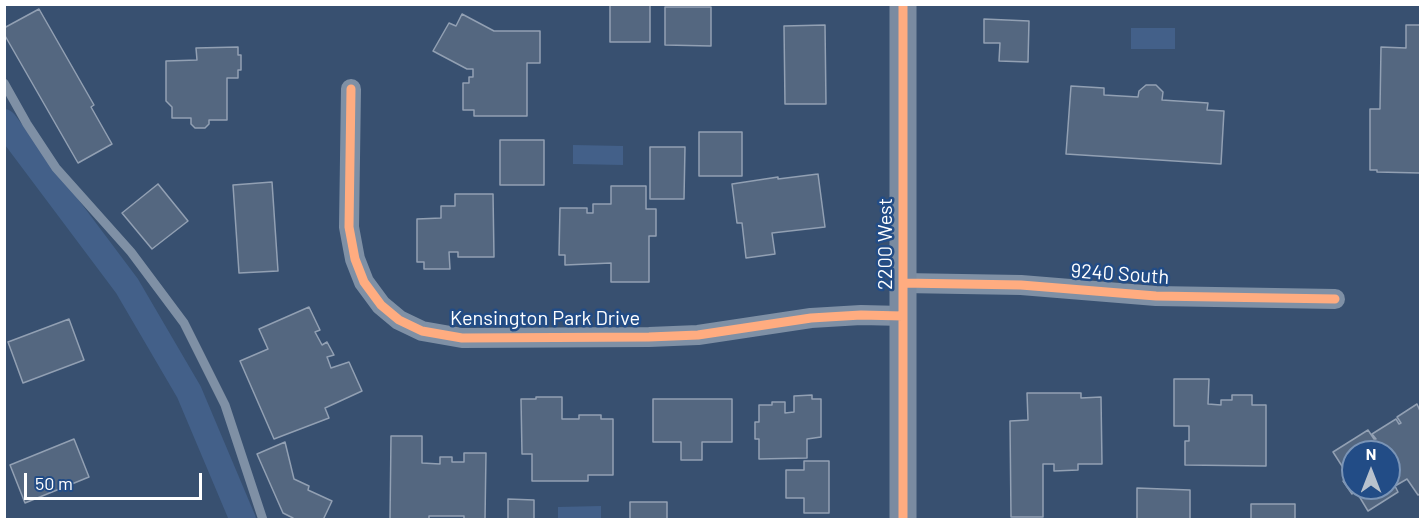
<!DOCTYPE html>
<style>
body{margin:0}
#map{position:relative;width:1425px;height:524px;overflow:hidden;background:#385070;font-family:Barlow,sans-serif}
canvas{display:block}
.frame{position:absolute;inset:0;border:6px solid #fff;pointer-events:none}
.north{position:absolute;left:1341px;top:440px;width:60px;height:60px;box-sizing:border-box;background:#224c86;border:2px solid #7a94b6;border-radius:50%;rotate:0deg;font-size:16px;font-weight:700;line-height:24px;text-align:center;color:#fff}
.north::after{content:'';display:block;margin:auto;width:21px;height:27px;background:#b9c2cd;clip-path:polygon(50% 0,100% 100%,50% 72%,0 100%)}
.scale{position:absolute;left:24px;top:473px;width:178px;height:27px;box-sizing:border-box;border:3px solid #fff;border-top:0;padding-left:8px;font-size:18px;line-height:21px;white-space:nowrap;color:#fff;-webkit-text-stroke:4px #224c86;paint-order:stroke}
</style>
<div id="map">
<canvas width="1425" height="524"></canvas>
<div class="frame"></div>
<div class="north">N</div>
<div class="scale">50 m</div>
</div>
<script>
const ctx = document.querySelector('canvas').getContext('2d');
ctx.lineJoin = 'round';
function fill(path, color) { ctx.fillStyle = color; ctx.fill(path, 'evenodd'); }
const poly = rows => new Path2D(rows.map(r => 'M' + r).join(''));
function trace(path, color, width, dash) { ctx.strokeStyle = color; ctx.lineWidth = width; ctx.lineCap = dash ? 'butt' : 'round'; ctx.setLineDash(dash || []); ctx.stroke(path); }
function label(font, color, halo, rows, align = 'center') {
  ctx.font = font + ' Barlow,sans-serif'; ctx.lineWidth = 5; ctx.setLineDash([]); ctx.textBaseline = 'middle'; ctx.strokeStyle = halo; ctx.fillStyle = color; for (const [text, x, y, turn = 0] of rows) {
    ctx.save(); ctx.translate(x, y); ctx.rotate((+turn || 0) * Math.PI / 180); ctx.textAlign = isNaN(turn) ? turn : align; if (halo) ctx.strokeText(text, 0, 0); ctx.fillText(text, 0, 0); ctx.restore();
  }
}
const water = poly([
 [1131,28,1175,28,1175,49,1131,49],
 [573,145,623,146,623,165,573,164],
 [601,506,601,519,558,519,558,507]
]);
const canal = poly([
 [4,122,127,286,189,392,243,520]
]);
const building = poly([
 [610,4,650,4,650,42,610,42,610,4],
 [665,7,711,7,711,46,665,45,665,7],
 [39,9,94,105,91,107,112,144,78,163,4,34,4,28,39,9],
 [462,14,494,31,540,31,540,63,527,63,527,116,474,116,474,110,463,110,463,83,469,83,469,77,473,77,473,69,467,69,433,51,449,23,456,26,462,14],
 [984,19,1029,21,1028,62,999,61,1000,43,984,43,984,19],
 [825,25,826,104,785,104,784,26,825,25],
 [1406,25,1420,25,1420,173,1377,172,1377,170,1370,170,1370,109,1380,109,1381,47,1406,48,1406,25],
 [238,47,238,55,241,55,241,70,238,70,238,78,227,78,227,120,209,120,209,124,205,128,195,128,191,124,191,118,172,118,172,107,166,101,166,61,197,60,196,48,238,47],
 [1146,85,1156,85,1163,92,1162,100,1208,103,1207,110,1224,111,1221,164,1066,154,1071,86,1104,88,1104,95,1138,97,1139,91,1146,85],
 [699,132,742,132,742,176,699,176,699,132],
 [500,140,544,140,544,185,500,185,500,140],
 [650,147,685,147,684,199,650,199,650,147],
 [818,174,825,227,772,233,775,254,746,258,742,223,737,223,732,184,778,177,778,179,818,174],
 [272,182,278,271,239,273,233,185,272,182],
 [158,184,188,221,152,249,122,213,158,184],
 [611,186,646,186,646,209,656,209,656,236,649,236,649,282,611,282,611,263,565,265,565,255,559,255,560,208,587,208,587,213,593,213,593,204,611,204,611,186],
 [455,194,493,194,494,257,458,257,458,252,449,252,450,269,424,269,424,262,417,262,417,219,441,218,441,206,455,206,455,194],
 [309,307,320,330,315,332,322,345,327,342,334,355,327,357,331,368,349,362,362,391,325,408,329,418,274,439,240,361,268,349,259,329,309,307],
 [69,319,84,360,23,383,8,342,69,319],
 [1174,379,1209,379,1208,404,1221,405,1221,400,1232,400,1232,395,1252,395,1252,405,1266,405,1266,466,1185,465,1185,441,1189,441,1189,426,1174,426,1174,379],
 [1027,393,1081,393,1081,398,1101,397,1102,464,1078,464,1078,470,1054,471,1054,464,1043,464,1043,517,1011,517,1010,421,1028,420,1027,393],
 [812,395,812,399,821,399,821,437,807,439,807,458,759,459,759,439,755,439,755,422,759,422,759,405,772,405,772,402,785,402,785,413,794,412,794,396,812,395],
 [536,397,562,397,562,419,579,419,579,415,601,415,601,419,613,419,613,475,588,475,588,481,532,481,532,454,522,454,521,399,536,399,536,397],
 [653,399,732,399,732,442,702,442,702,460,681,460,681,442,653,442,653,399],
 [1417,404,1420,411,1420,494,1418,495,1407,479,1395,486,1398,492,1368,511,1356,491,1352,494,1343,481,1349,477,1333,452,1368,430,1374,439,1376,439,1372,434,1396,419,1399,424,1401,423,1397,417,1417,404],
 [1353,452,1389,452,1389,488,1353,488,1353,452],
 [391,436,422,436,422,463,440,464,440,457,452,457,452,462,464,462,464,453,486,453,485,520,464,520,464,516,429,516,429,520,390,520,391,436],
 [74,439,89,477,25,503,10,465,74,439],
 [285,442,294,479,309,486,308,490,332,501,323,520,292,520,293,518,283,513,257,454,285,442],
 [804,461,829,461,829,513,804,513,804,498,786,498,786,470,804,470,804,461],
 [1137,488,1190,490,1190,520,1137,520,1137,488],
 [508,499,534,500,534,520,508,520,508,499],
 [630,502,667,502,667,520,630,520,630,502],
 [1251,504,1295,504,1295,520,1251,520,1251,504]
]);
const lane = poly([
 [4,83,27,124,56,168,131,252,184,323,225,405,263,520]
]);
const street = poly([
 [351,89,349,227,355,259,364,282,381,305,399,320,422,331,462,338,649,337,698,335,811,318,861,315,903,316],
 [903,283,1021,285,1156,296,1335,299]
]);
const secondary = poly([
 [903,4,903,520]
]);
const cycleway = poly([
 [903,4,903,520],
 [351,89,349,227,355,259,364,282,381,305,399,320,422,331,462,338,649,337,698,335,811,318,861,315,903,316],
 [903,283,1021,285,1156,296,1335,299]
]);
const streetNames = [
 ["2200 West",885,244,-90],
 ["9240 South",1120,274,4],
 ["Kensington Park Drive",545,318]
];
fill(water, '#436089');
trace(canal, '#436089', 26);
fill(building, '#546780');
trace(building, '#92a0b3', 1.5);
trace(lane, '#7f90a5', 9);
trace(street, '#7f90a5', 20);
trace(secondary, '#7a8ba1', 27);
trace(cycleway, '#ffac80', 9);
label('20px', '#fff', '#224c86', streetNames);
</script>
